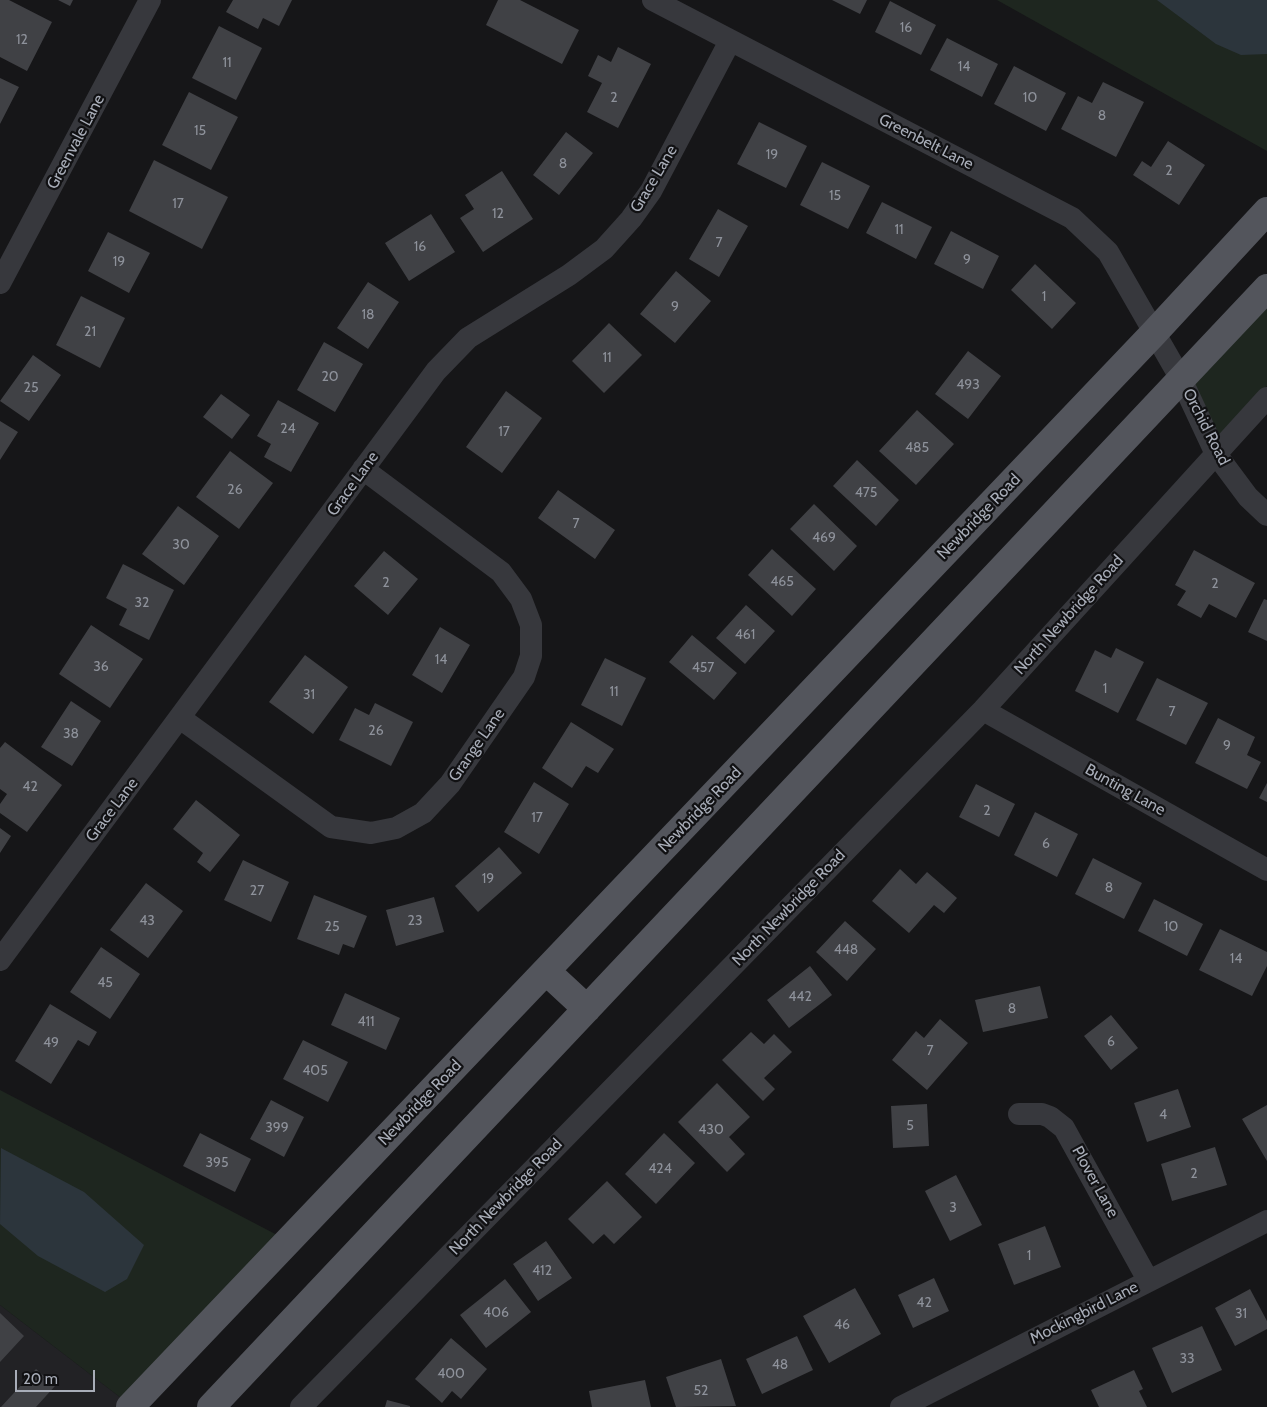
<!DOCTYPE html>
<style>
body{margin:0}
#map{position:relative;width:1267px;height:1407px;overflow:hidden;background:#161618;font-family:Cabin,sans-serif}
canvas{display:block}
.scale{position:absolute;left:15px;top:1370px;width:80px;height:22px;box-sizing:border-box;border:2px solid #a8adb8;border-top:0;padding-left:6px;font-size:15px;line-height:18px;white-space:nowrap;color:#a8adb8;-webkit-text-stroke:4px #111113;paint-order:stroke}
</style>
<div id="map">
<canvas width="1267" height="1407"></canvas>
<div class="scale">20 m</div>
</div>
<script>
const ctx = document.querySelector('canvas').getContext('2d');
ctx.lineJoin = 'round';
function fill(path, color) { ctx.fillStyle = color; ctx.fill(path, 'evenodd'); }
const poly = rows => new Path2D(rows.map(r => 'M' + r).join(''));
function trace(path, color, width, dash) { ctx.strokeStyle = color; ctx.lineWidth = width; ctx.lineCap = dash ? 'butt' : 'round'; ctx.setLineDash(dash || []); ctx.stroke(path); }
function label(font, color, halo, rows, align = 'center') {
  ctx.font = font + ' Cabin,sans-serif'; ctx.lineWidth = 4.5; ctx.setLineDash([]); ctx.textBaseline = 'middle'; ctx.strokeStyle = halo; ctx.fillStyle = color; for (const [text, x, y, turn = 0] of rows) {
    ctx.save(); ctx.translate(x, y); ctx.rotate((+turn || 0) * Math.PI / 180); ctx.textAlign = isNaN(turn) ? turn : align; if (halo) ctx.strokeText(text, 0, 0); ctx.fillText(text, 0, 0); ctx.restore();
  }
}
const built = poly([
 [0,1305,125,1401,119,1407,0,1407]
]);
const green = poly([
 [997,0,1267,0,1267,151],
 [1267,302,1267,386,1215,443,1190,384],
 [0,1090,279,1236,125,1401,0,1305]
]);
const water = poly([
 [1157,0,1267,0,1267,54,1241,55,1216,44],
 [1,1148,84,1192,144,1245,127,1279,105,1292,38,1256,0,1224]
]);
const building = poly([
 [0,0,9,0,52,22,27,71,0,57],
 [58,0,73,0,70,6],
 [233,0,292,0,279,26,263,18,258,29,226,12],
 [498,0,520,0,579,30,562,64,486,25],
 [832,0,867,0,860,14],
 [890,1,936,25,921,55,875,32],
 [219,26,262,48,236,100,192,78],
 [947,38,998,64,982,97,930,70],
 [618,47,651,64,618,128,587,112,602,83,588,76,598,55,611,62],
 [1014,66,1066,93,1046,131,994,104],
 [0,78,19,87,0,124],
 [1103,82,1144,102,1116,157,1061,129,1078,96,1092,103],
 [189,92,238,117,211,170,162,145],
 [759,122,807,146,786,188,737,164],
 [566,132,593,153,559,195,533,175],
 [1168,141,1205,165,1179,205,1133,175,1142,161,1151,167],
 [154,160,228,197,202,249,129,211],
 [822,162,870,186,848,229,800,205],
 [502,171,533,219,483,252,460,218,474,209,465,195],
 [882,202,932,227,916,259,866,233],
 [718,209,748,226,719,277,689,259],
 [431,214,455,252,409,281,385,243],
 [951,231,999,256,983,289,934,264],
 [108,232,150,253,129,293,88,271],
 [1035,264,1076,303,1052,329,1011,290],
 [676,271,711,301,675,343,640,314],
 [368,282,399,302,368,349,337,328],
 [81,296,125,318,100,368,56,345],
 [609,323,642,355,604,393,572,361],
 [324,342,363,364,335,412,297,390],
 [968,351,1001,376,968,419,935,394],
 [33,355,61,375,29,421,0,401],
 [506,391,542,418,502,473,466,447],
 [221,394,250,415,232,439,203,417],
 [278,400,319,423,291,472,264,457,271,444,257,436],
 [917,410,954,444,916,485,879,451],
 [0,421,18,432,0,460],
 [230,451,273,483,239,529,196,497],
 [857,460,899,500,876,526,833,486],
 [558,490,615,530,595,559,538,518],
 [814,504,857,546,834,571,790,529],
 [178,506,219,536,184,585,142,554],
 [772,549,816,589,792,616,748,575],
 [1194,550,1255,583,1236,618,1209,604,1201,618,1177,605,1186,591,1175,585],
 [384,551,418,579,388,615,354,586],
 [123,564,174,590,149,640,119,625,127,609,106,598],
 [1264,599,1267,600,1267,641,1248,632],
 [746,605,775,631,745,664,716,638],
 [91,625,143,659,110,708,59,674],
 [440,627,470,645,442,693,412,675],
 [692,635,737,673,714,700,669,662],
 [1116,648,1144,662,1118,713,1075,691,1095,650,1111,658],
 [305,655,348,687,313,734,269,702],
 [605,658,646,678,622,726,581,705],
 [1157,678,1208,703,1186,745,1136,720],
 [71,701,101,721,72,766,41,747],
 [375,703,413,722,391,766,339,740,355,708,369,715],
 [1218,718,1255,737,1247,755,1261,762,1247,789,1195,763],
 [571,722,614,749,598,773,586,766,572,788,542,768],
 [5,742,62,785,27,832,0,813,0,804,7,794,0,789,0,748],
 [534,782,569,804,539,854,504,832],
 [1267,783,1267,802,1259,798],
 [976,784,1015,804,999,837,959,817],
 [196,800,240,835,210,872,197,862,203,853,173,829],
 [1035,812,1078,834,1057,877,1014,855],
 [0,828,11,836,0,853],
 [499,847,522,873,478,912,455,886],
 [1093,858,1142,883,1124,919,1075,894],
 [243,860,289,882,271,922,224,900],
 [900,869,916,884,927,872,957,898,944,913,934,905,909,933,872,901],
 [146,883,183,911,148,958,110,930],
 [314,895,367,916,354,948,343,944,339,955,297,939],
 [434,897,444,932,396,946,386,910],
 [1154,899,1203,924,1187,956,1138,931],
 [845,921,876,949,847,981,816,952],
 [1220,929,1267,952,1267,966,1252,996,1199,970],
 [101,947,140,974,110,1019,70,992],
 [810,966,832,995,789,1028,767,1000],
 [1040,986,1048,1018,983,1032,975,1000],
 [345,993,400,1018,386,1050,331,1025],
 [50,1004,97,1032,89,1046,78,1040,51,1084,15,1061],
 [1111,1015,1138,1048,1111,1070,1084,1036],
 [940,1019,968,1043,927,1090,892,1060,916,1031,924,1038],
 [751,1032,764,1044,774,1034,792,1052,764,1078,775,1089,763,1101,722,1060],
 [303,1040,348,1062,328,1102,283,1079],
 [717,1083,750,1117,729,1137,745,1154,727,1172,678,1122],
 [1178,1089,1191,1127,1147,1142,1134,1103],
 [271,1100,304,1117,284,1157,250,1139],
 [927,1104,929,1146,893,1148,891,1106],
 [1267,1105,1267,1161,1242,1119],
 [200,1133,251,1159,235,1192,183,1166],
 [664,1133,695,1163,656,1204,625,1174],
 [1215,1147,1227,1185,1172,1201,1161,1164],
 [956,1175,982,1225,950,1241,925,1191],
 [607,1181,642,1217,614,1244,604,1234,593,1244,568,1219],
 [1045,1226,1061,1267,1014,1285,998,1244],
 [546,1241,572,1278,538,1301,513,1264],
 [934,1278,949,1311,913,1328,898,1295],
 [505,1279,531,1312,486,1348,460,1315],
 [855,1288,881,1334,829,1363,803,1316],
 [1250,1289,1267,1321,1267,1329,1235,1346,1215,1308],
 [0,1313,24,1336,0,1362],
 [1202,1326,1222,1370,1172,1393,1152,1348],
 [797,1336,813,1370,762,1394,746,1359],
 [451,1338,487,1369,461,1399,452,1391,442,1403,415,1379],
 [721,1359,736,1406,676,1407,666,1377],
 [36,1369,55,1386,36,1407,1,1407],
 [1134,1370,1143,1389,1139,1391,1147,1407,1099,1407,1091,1390],
 [645,1380,651,1407,592,1407,589,1391],
 [387,1400,410,1406,410,1407,385,1407]
]);
const street = poly([
 [653,0,1072,218,1108,252,1181,379,1216,454,1248,497,1267,515],
 [0,283,150,0],
 [983,710,1267,870],
 [180,718,331,827,371,833,396,828,423,813,450,784,524,677,531,656,531,625,521,599,501,572,363,469],
 [0,960,436,371,468,338,569,275,604,249,631,219,651,191,730,41],
 [1019,1114,1042,1114,1050,1117,1064,1128,1148,1280],
 [301,1407,983,710,1267,398],
 [901,1407,1267,1221]
]);
const primary = poly([
 [546,971,587,1009],
 [130,1407,1154,333,1267,211],
 [211,1407,1267,288]
]);
const numberNames = [
 ["16",906,28],
 ["12",22,40],
 ["11",227,63],
 ["14",964,67],
 ["2",614,98],
 ["10",1030,98],
 ["8",1102,116],
 ["15",200,131],
 ["19",772,155],
 ["8",563,164],
 ["2",1169,171],
 ["15",835,196],
 ["17",178,204],
 ["12",498,214],
 ["11",899,230],
 ["7",719,243],
 ["16",420,247],
 ["9",967,260],
 ["19",119,262],
 ["1",1044,297],
 ["9",675,307],
 ["18",368,315],
 ["21",90,332],
 ["11",607,358],
 ["20",330,377],
 ["493",968,385],
 ["25",31,388],
 ["24",288,429],
 ["17",504,432],
 ["485",917,448],
 ["26",235,490],
 ["475",866,493],
 ["7",576,524],
 ["469",824,538],
 ["30",181,545],
 ["465",782,582],
 ["2",386,583],
 ["2",1215,584],
 ["32",142,603],
 ["461",745,635],
 ["14",441,660],
 ["36",101,667],
 ["457",703,668],
 ["1",1105,689],
 ["11",614,692],
 ["31",309,695],
 ["7",1172,712],
 ["26",376,731],
 ["38",71,734],
 ["9",1227,746],
 ["42",30,787],
 ["2",987,811],
 ["17",537,818],
 ["6",1046,844],
 ["19",488,879],
 ["8",1109,888],
 ["27",257,891],
 ["43",147,921],
 ["23",415,921],
 ["25",332,927],
 ["10",1171,927],
 ["448",846,950],
 ["14",1236,959],
 ["45",105,983],
 ["442",800,997],
 ["8",1012,1009],
 ["411",366,1022],
 ["6",1111,1042],
 ["49",51,1043],
 ["7",930,1051],
 ["405",315,1071],
 ["4",1163,1115],
 ["5",910,1126],
 ["399",277,1128],
 ["430",711,1130],
 ["395",217,1163],
 ["424",660,1169],
 ["2",1194,1174],
 ["3",953,1208],
 ["1",1029,1256],
 ["412",542,1271],
 ["42",924,1303],
 ["406",496,1313],
 ["31",1241,1314],
 ["46",842,1325],
 ["33",1187,1359],
 ["48",780,1365],
 ["400",451,1374],
 ["52",701,1391]
];
const streetNames = [
 ["Greenvale Lane",76,142,-62],
 ["Greenbelt Lane",926,142,27],
 ["Grace Lane",654,179,-59],
 ["Orchid Road",1206,427,63],
 ["Grace Lane",353,484,-54],
 ["Newbridge Road",979,517,-46],
 ["North Newbridge Road",1069,615,-48],
 ["Grange Lane",477,745,-55],
 ["Bunting Lane",1125,790,29],
 ["Grace Lane",112,810,-53],
 ["Newbridge Road",700,810,-46],
 ["North Newbridge Road",789,908,-46],
 ["Newbridge Road",420,1103,-46],
 ["Plover Lane",1095,1182,61],
 ["North Newbridge Road",506,1197,-46],
 ["Mockingbird Lane",1084,1313,-27]
];
fill(built, '#222225');
fill(green, '#1e261f');
fill(water, '#2c353c');
fill(building, '#404145');
trace(street, '#37383d', 22);
trace(primary, '#53555c', 28);
label('14px', '#8e929b', null, numberNames);
label('16px', '#a8adb8', '#111113', streetNames);
</script>
